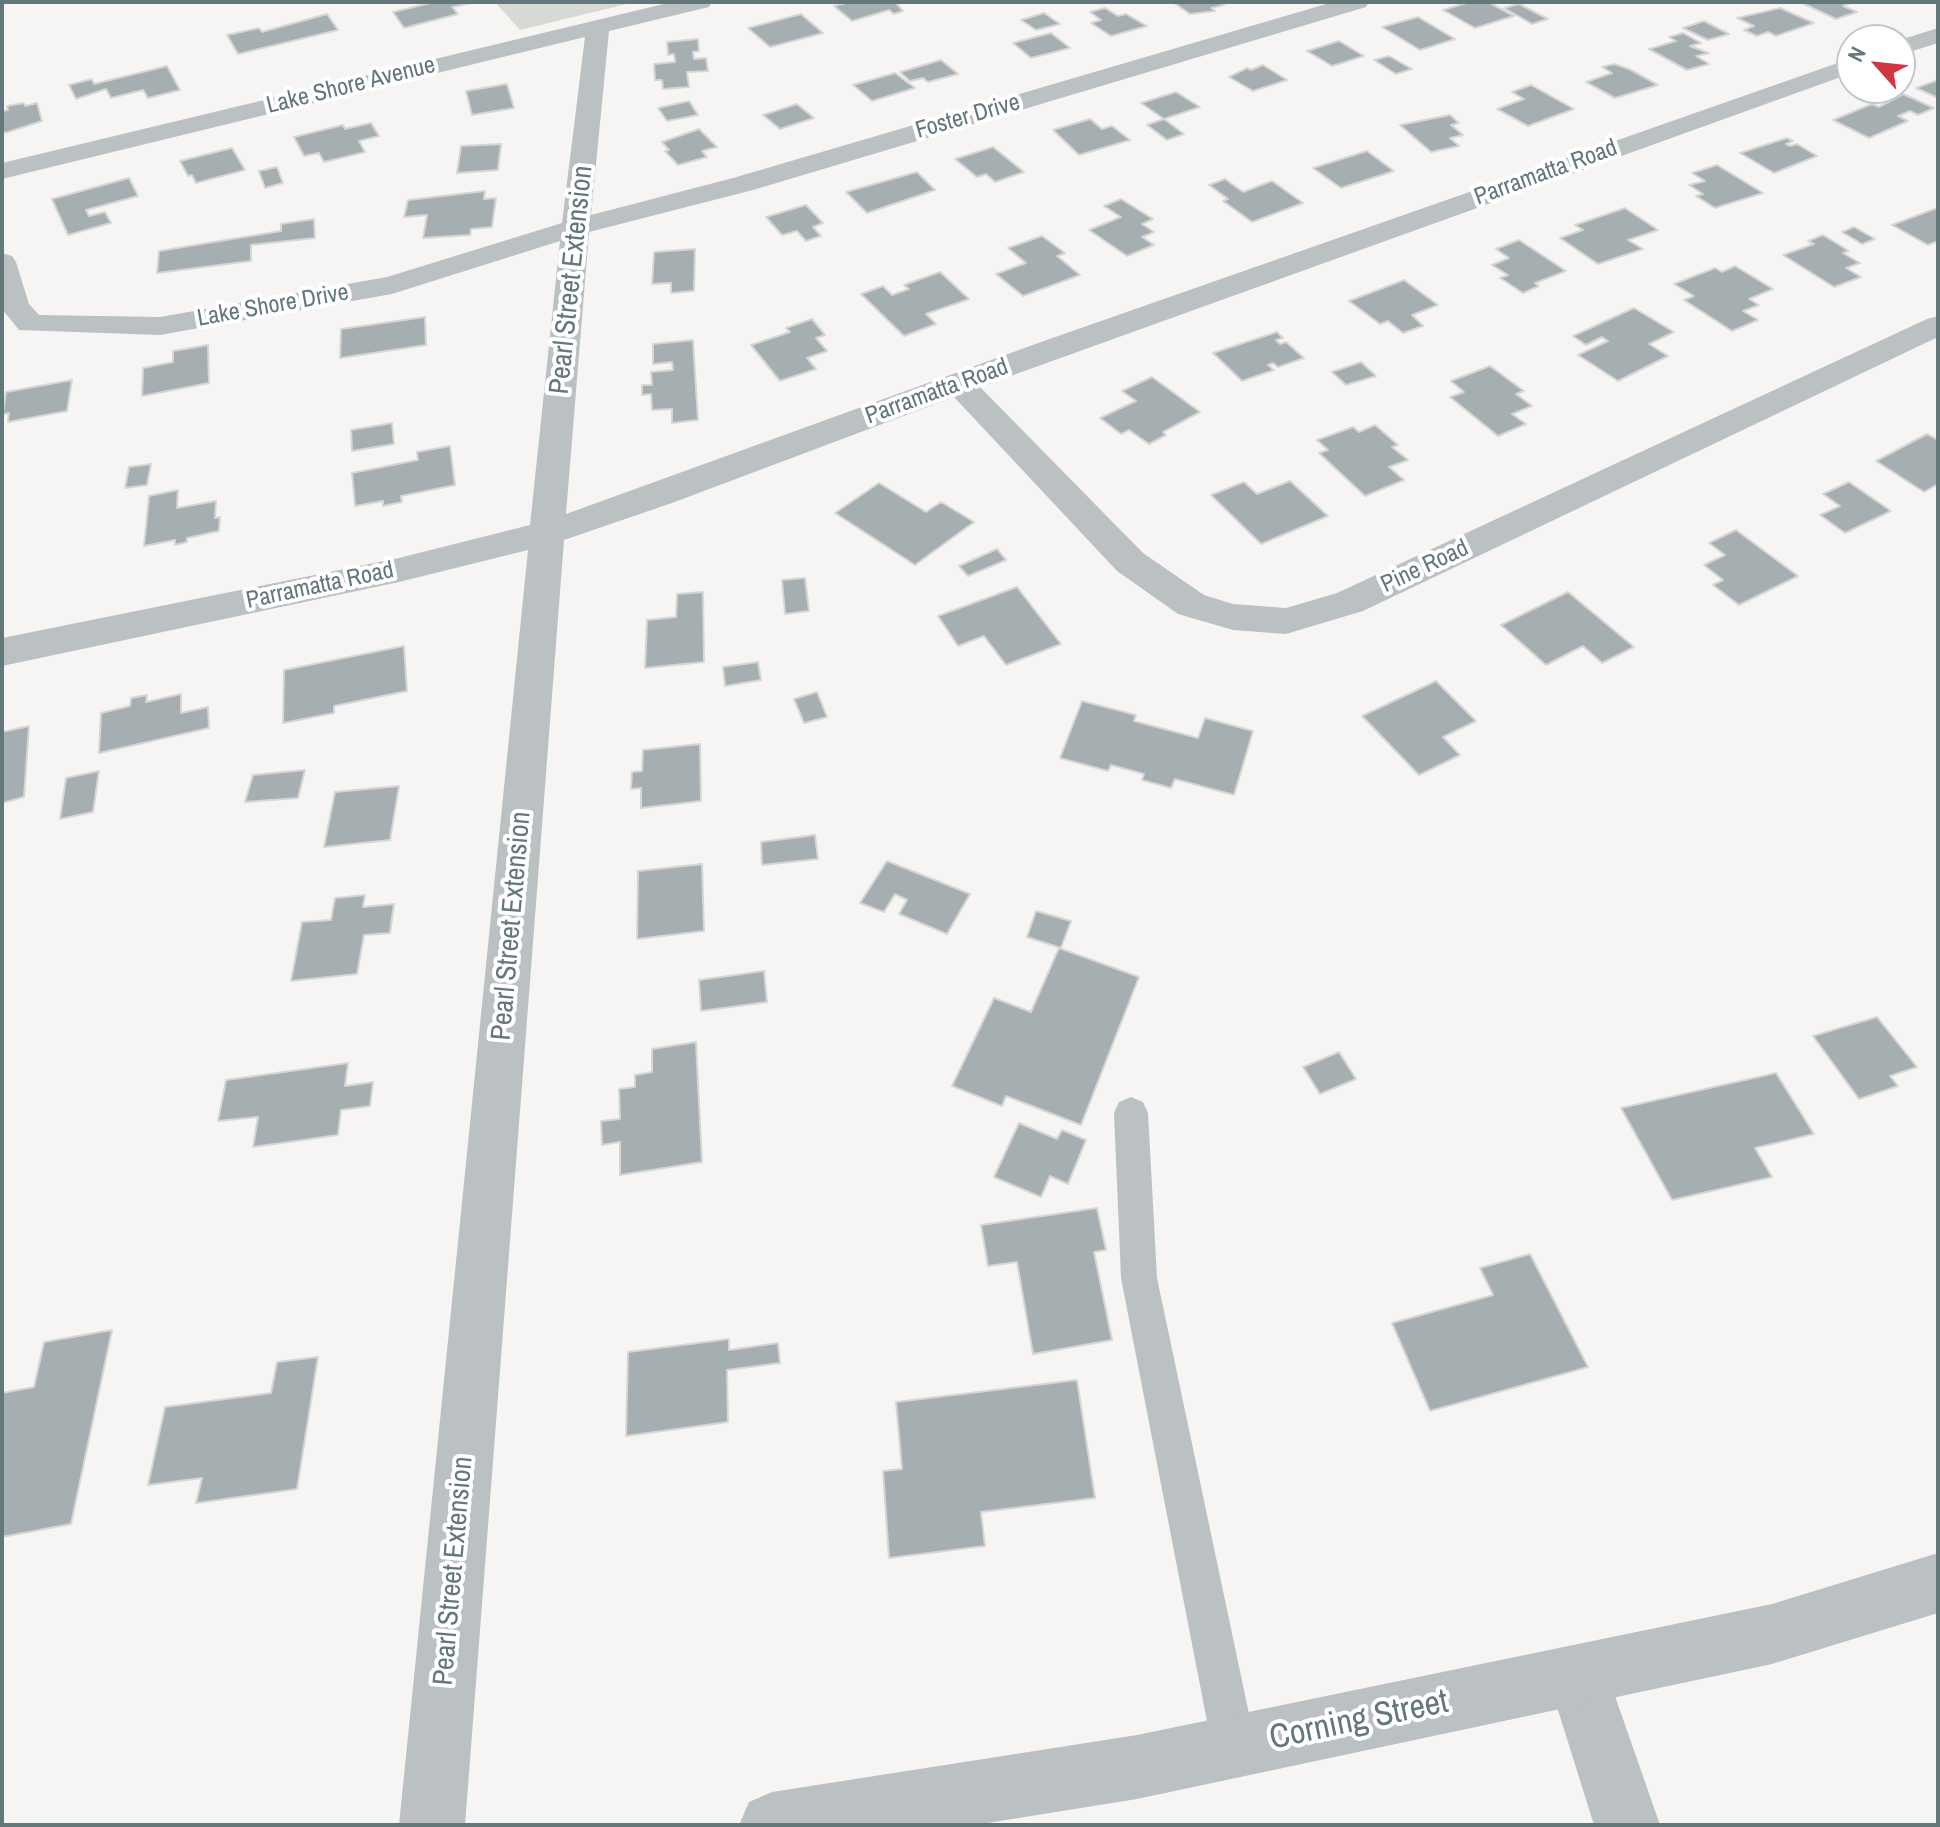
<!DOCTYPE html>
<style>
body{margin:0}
#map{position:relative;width:1940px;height:1827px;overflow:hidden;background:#f6f5f3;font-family:"Archivo Narrow",sans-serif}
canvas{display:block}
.frame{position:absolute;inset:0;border:4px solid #64787b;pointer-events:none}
.north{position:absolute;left:1836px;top:24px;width:80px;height:80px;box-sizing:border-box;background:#fff;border:2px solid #c1c9ca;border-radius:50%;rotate:297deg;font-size:22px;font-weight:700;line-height:32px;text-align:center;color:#64787b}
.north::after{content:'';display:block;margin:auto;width:28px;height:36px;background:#d13742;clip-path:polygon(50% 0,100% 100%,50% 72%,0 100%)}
</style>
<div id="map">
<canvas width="1940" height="1827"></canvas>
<div class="frame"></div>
<div class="north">N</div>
</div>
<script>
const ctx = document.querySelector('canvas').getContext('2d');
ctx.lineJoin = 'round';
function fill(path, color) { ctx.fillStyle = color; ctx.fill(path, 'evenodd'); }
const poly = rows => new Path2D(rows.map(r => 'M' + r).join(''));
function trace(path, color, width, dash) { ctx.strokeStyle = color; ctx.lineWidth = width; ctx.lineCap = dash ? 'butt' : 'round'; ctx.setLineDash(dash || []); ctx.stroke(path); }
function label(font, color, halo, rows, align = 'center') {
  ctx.font = font + ' "Archivo Narrow",sans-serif'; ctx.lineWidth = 8; ctx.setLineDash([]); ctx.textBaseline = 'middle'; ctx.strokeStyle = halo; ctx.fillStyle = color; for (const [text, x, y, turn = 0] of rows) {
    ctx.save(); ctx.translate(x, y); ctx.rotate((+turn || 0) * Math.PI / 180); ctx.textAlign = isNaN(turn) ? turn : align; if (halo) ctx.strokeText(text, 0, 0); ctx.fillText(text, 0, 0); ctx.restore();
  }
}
const green = poly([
 [495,2,635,2,520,30]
]);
const building = poly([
 [435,2,475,2,452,7,458,14,404,28,393,12,435,2],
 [850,2,895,2,903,11,894,14,889,10,852,21,834,6,850,2],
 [1173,2,1219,2,1224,5,1211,8,1215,11,1190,14,1173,2],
 [1470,2,1488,2,1514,16,1475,28,1443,10,1470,2],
 [1800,2,1853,2,1843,6,1857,12,1836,19,1800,2],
 [1519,4,1548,19,1532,24,1504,8,1519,4],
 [1105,8,1118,16,1126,14,1147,26,1111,36,1091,23,1101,20,1090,12,1105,8],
 [1780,8,1814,23,1776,36,1768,32,1757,36,1744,30,1754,26,1737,18,1780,8],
 [1044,13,1060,24,1036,30,1021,20,1044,13],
 [327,14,338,30,238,54,227,35,259,28,262,32,327,14],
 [801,14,823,33,770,47,748,28,801,14],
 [1418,17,1455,39,1420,50,1382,27,1418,17],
 [1704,21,1729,34,1708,40,1683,28,1704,21],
 [1051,33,1070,48,1031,58,1013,43,1051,33],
 [1683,33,1701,43,1690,46,1709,53,1696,56,1709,64,1687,70,1649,49,1676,41,1669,37,1683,33],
 [698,39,699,51,693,52,694,59,706,58,708,71,687,72,689,87,663,89,662,80,655,80,654,64,675,62,674,54,668,55,667,42,698,39],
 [1339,41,1364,56,1332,66,1307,51,1339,41],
 [1389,56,1412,69,1396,74,1374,60,1389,56],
 [941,60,958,74,928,82,923,78,910,81,900,72,941,60],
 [1614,64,1629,69,1658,85,1615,98,1586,82,1612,73,1602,67,1614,64],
 [1263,65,1287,80,1253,91,1229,77,1247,68,1251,70,1263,65],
 [167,66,180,90,148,98,143,90,111,98,106,89,76,99,69,85,92,79,94,84,167,66],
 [895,73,915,88,872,101,853,85,895,73],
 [1938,80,1938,98,1916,88,1938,80],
 [507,84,514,108,472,115,466,91,507,84],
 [1531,85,1574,109,1528,126,1497,109,1524,99,1512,92,1531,85],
 [1176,92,1200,107,1164,119,1141,103,1176,92],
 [1903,94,1934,108,1918,115,1910,111,1898,116,1908,121,1869,138,1833,120,1872,104,1879,107,1903,94],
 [689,101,698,115,667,121,658,108,689,101],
 [24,103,25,106,37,103,42,121,5,133,2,130,2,111,8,110,7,106,24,103],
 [797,104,814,118,780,129,763,115,797,104],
 [1450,115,1459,123,1451,125,1463,135,1450,138,1459,146,1431,152,1400,125,1450,115],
 [1090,119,1102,129,1112,126,1130,140,1079,155,1053,130,1090,119],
 [1164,119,1184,134,1167,140,1147,125,1164,119],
 [371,123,379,136,359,141,365,152,324,162,319,153,304,156,294,137,343,125,345,129,371,123],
 [699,129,717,147,702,151,707,157,678,165,665,151,669,150,662,142,699,129],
 [1787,138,1793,141,1786,144,1790,146,1797,144,1817,156,1774,173,1740,153,1787,138],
 [501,144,498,170,457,173,461,146,501,144],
 [993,147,1024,172,995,182,986,174,977,177,955,159,993,147],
 [232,148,245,170,196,183,192,175,188,176,180,161,232,148],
 [1367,151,1394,171,1341,188,1313,168,1367,151],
 [1717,165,1763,193,1715,208,1696,196,1703,194,1689,185,1705,181,1692,173,1717,165],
 [277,167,283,183,265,188,259,171,277,167],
 [917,172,935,190,867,213,846,192,917,172],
 [129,178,138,196,86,210,89,216,105,212,111,223,68,235,52,199,129,178],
 [1225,179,1243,192,1272,181,1303,203,1252,222,1223,201,1228,199,1209,185,1225,179],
 [485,191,484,199,496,198,492,227,471,229,470,235,423,238,427,215,404,217,408,200,485,191],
 [1121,199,1153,219,1142,224,1154,232,1142,237,1154,245,1127,256,1089,230,1121,217,1104,206,1121,199],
 [806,205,823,223,813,227,821,236,806,241,797,231,782,235,766,217,806,205],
 [1625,208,1658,230,1628,240,1643,249,1598,264,1560,238,1583,230,1575,225,1625,208],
 [1937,208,1938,241,1928,245,1892,225,1937,208],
 [314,219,315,238,251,245,251,261,157,273,159,251,281,231,281,224,314,219],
 [1854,227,1875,239,1862,244,1842,232,1854,227],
 [1823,235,1849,251,1843,253,1860,263,1846,268,1861,277,1834,287,1783,255,1814,244,1808,241,1823,235],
 [1042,236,1065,253,1057,256,1080,275,1023,296,996,274,1026,263,1008,248,1042,236],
 [1519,240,1566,271,1535,283,1539,286,1523,293,1500,278,1508,275,1492,265,1509,258,1496,249,1519,240],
 [695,249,694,291,671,293,671,283,652,284,654,252,695,249],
 [1735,266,1773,289,1749,299,1759,305,1743,311,1758,320,1732,331,1684,300,1694,296,1674,284,1715,268,1722,272,1735,266],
 [940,272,969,299,926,314,936,324,904,336,861,294,883,286,892,295,909,289,904,285,940,272],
 [1404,280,1438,305,1412,315,1423,326,1403,333,1388,321,1380,324,1349,301,1404,280],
 [1634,308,1674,332,1649,344,1668,356,1618,381,1578,355,1608,341,1602,337,1586,345,1573,336,1634,308],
 [425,317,426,345,340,358,341,329,425,317],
 [812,319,825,335,816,338,827,351,807,358,816,369,780,381,751,345,790,332,786,328,812,319],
 [1277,332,1283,338,1276,340,1280,344,1286,342,1304,358,1278,367,1273,363,1268,365,1274,370,1242,381,1213,353,1277,332],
 [693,340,698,420,672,423,672,409,652,410,651,394,642,395,642,385,652,385,651,372,673,370,672,362,653,364,653,344,693,340],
 [208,345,209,383,142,396,143,368,173,362,173,351,208,345],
 [1361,362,1376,376,1346,385,1332,372,1361,362],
 [1490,366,1524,391,1516,394,1532,406,1512,414,1526,424,1498,436,1450,397,1464,392,1451,381,1490,366],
 [1152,377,1200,412,1163,432,1166,435,1149,444,1129,430,1121,434,1100,418,1136,401,1122,391,1152,377],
 [72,380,67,411,8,422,9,413,3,414,6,392,72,380],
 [392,423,394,444,352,451,351,430,392,423],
 [1375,425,1398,445,1392,447,1408,460,1389,467,1404,480,1365,496,1319,453,1328,450,1317,440,1353,427,1359,432,1375,425],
 [1927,434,1938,440,1938,484,1924,492,1876,461,1927,434],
 [450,446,455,485,401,496,402,502,383,506,383,501,355,506,352,473,418,460,417,452,450,446],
 [151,464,147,485,125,488,129,467,151,464],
 [1290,481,1328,516,1261,544,1211,495,1244,482,1257,494,1290,481],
 [1849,482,1891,511,1845,533,1820,515,1840,506,1823,494,1849,482],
 [879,483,926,512,941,502,974,522,915,565,835,513,879,483],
 [178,490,177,508,216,501,215,518,220,517,219,531,187,538,187,542,175,545,175,540,144,546,149,496,178,490],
 [1736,530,1798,576,1739,605,1713,585,1723,580,1704,565,1725,555,1709,543,1736,530],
 [997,549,1006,560,968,576,959,566,997,549],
 [805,578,809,611,785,614,782,580,805,578],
 [1017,587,1061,644,1006,665,984,636,958,646,938,616,1017,587],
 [703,592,704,662,645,668,647,620,676,617,677,594,703,592],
 [1568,592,1634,647,1602,663,1583,646,1546,665,1501,625,1568,592],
 [404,646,407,691,334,706,334,713,283,723,284,670,404,646],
 [758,662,761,680,725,686,723,667,758,662],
 [1436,681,1476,721,1443,737,1460,755,1419,775,1362,716,1436,681],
 [817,692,827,717,804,723,794,699,817,692],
 [181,694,181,713,208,707,209,728,99,753,101,713,130,706,131,698,147,695,146,702,181,694],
 [1082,701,1136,715,1134,721,1198,738,1205,718,1253,731,1234,795,1175,779,1171,788,1142,780,1144,774,1111,765,1108,771,1060,758,1082,701],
 [29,726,24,797,2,803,2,732,29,726],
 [700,744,701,801,641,808,641,788,631,789,632,772,642,771,643,750,700,744],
 [305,770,298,798,245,802,253,775,305,770],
 [99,771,93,812,60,819,66,778,99,771],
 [399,786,390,840,324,847,335,792,399,786],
 [815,835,818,859,762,865,761,842,815,835],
 [887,861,970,894,947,934,899,914,907,900,895,894,884,912,860,903,887,861],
 [702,864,704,931,637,939,638,871,702,864],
 [365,895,363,907,394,904,390,933,364,935,357,974,291,981,302,922,331,920,335,898,365,895],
 [1036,911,1071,921,1061,948,1027,937,1036,911],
 [1059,948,1139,977,1081,1125,1006,1096,1002,1106,952,1086,994,998,1031,1012,1059,948],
 [764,971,767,1002,701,1011,699,980,764,971],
 [1877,1017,1917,1067,1890,1076,1898,1086,1859,1099,1813,1036,1877,1017],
 [696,1042,702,1162,620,1175,620,1142,602,1145,601,1121,620,1119,619,1089,635,1087,635,1075,652,1072,652,1049,696,1042],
 [1339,1052,1356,1079,1320,1094,1303,1067,1339,1052],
 [348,1063,345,1086,373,1082,370,1106,341,1110,338,1135,253,1147,258,1117,218,1121,226,1080,348,1063],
 [1776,1073,1814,1134,1755,1148,1772,1177,1672,1200,1621,1108,1776,1073],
 [1019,1123,1057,1139,1062,1130,1086,1140,1068,1184,1050,1176,1041,1197,994,1177,1019,1123],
 [1097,1208,1106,1250,1094,1252,1112,1340,1033,1354,1017,1262,988,1266,981,1225,1097,1208],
 [1530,1254,1588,1367,1430,1411,1392,1323,1493,1295,1480,1268,1530,1254],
 [112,1330,71,1524,2,1537,2,1393,34,1387,44,1342,112,1330],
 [729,1339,729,1350,778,1343,780,1363,727,1370,728,1422,626,1436,628,1352,729,1339],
 [318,1357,297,1489,196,1503,202,1478,148,1485,165,1407,271,1393,277,1362,318,1357],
 [1077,1380,1095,1498,981,1512,985,1546,889,1558,883,1471,902,1469,896,1402,1077,1380]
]);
const service = poly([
 [1131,1097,1143,1102,1148,1113,1157,1278,1256,1747,1249,1762,1234,1769,1219,1762,1212,1747,1121,1278,1114,1113,1119,1102,1131,1097]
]);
const minor = poly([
 [672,2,712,2,709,7,609,31,591,215,733,178,1333,2,1369,2,1366,7,753,190,589,232,566,514,1041,342,1852,58,1852,73,980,387,1143,553,1204,595,1233,604,1286,608,1337,593,1927,319,1938,316,1938,337,1363,611,1286,634,1233,630,1178,614,1117,571,954,397,672,503,564,540,465,1825,399,1825,528,550,399,582,2,666,2,638,399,558,530,525,560,241,392,294,160,335,19,330,2,309,2,253,12,256,16,262,29,304,39,315,160,317,387,277,562,223,585,37,2,179,2,163,672,2],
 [1938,28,1938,43,1900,55,1900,40,1938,28],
 [1578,1644,1600,1653,1660,1825,1594,1825,1547,1675,1556,1653,1578,1644]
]);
const tertiary = poly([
 [1938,1553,1938,1613,1772,1664,1137,1799,975,1825,739,1825,749,1802,772,1792,1137,1735,1772,1604,1938,1553]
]);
const farStreetnames = [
 ["Lake Shore Avenue",351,86,-14],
 ["Foster Drive",968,117,-16],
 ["Parramatta Road",1546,173,-20],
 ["Lake Shore Drive",273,306,-10],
 ["Parramatta Road",937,392,-20],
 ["Pine Road",1425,567,-25],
 ["Parramatta Road",320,586,-12]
];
const streetNames = [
 ["Pearl Street Extension",572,280,-84],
 ["Pearl Street Extension",512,926,-85],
 ["Pearl Street Extension",454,1571,-85]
];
const nearStreetnames = [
 ["Corning Street",1359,1721,-12]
];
fill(green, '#d7dad2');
fill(building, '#a5afb1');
trace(building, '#d7d6d5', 2);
fill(service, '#bbc1c2');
fill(minor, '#bbc1c2');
fill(tertiary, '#bbc1c2');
label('24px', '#64787b', '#fff', farStreetnames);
label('28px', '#64787b', '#fff', streetNames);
label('34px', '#64787b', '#fff', nearStreetnames);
</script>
